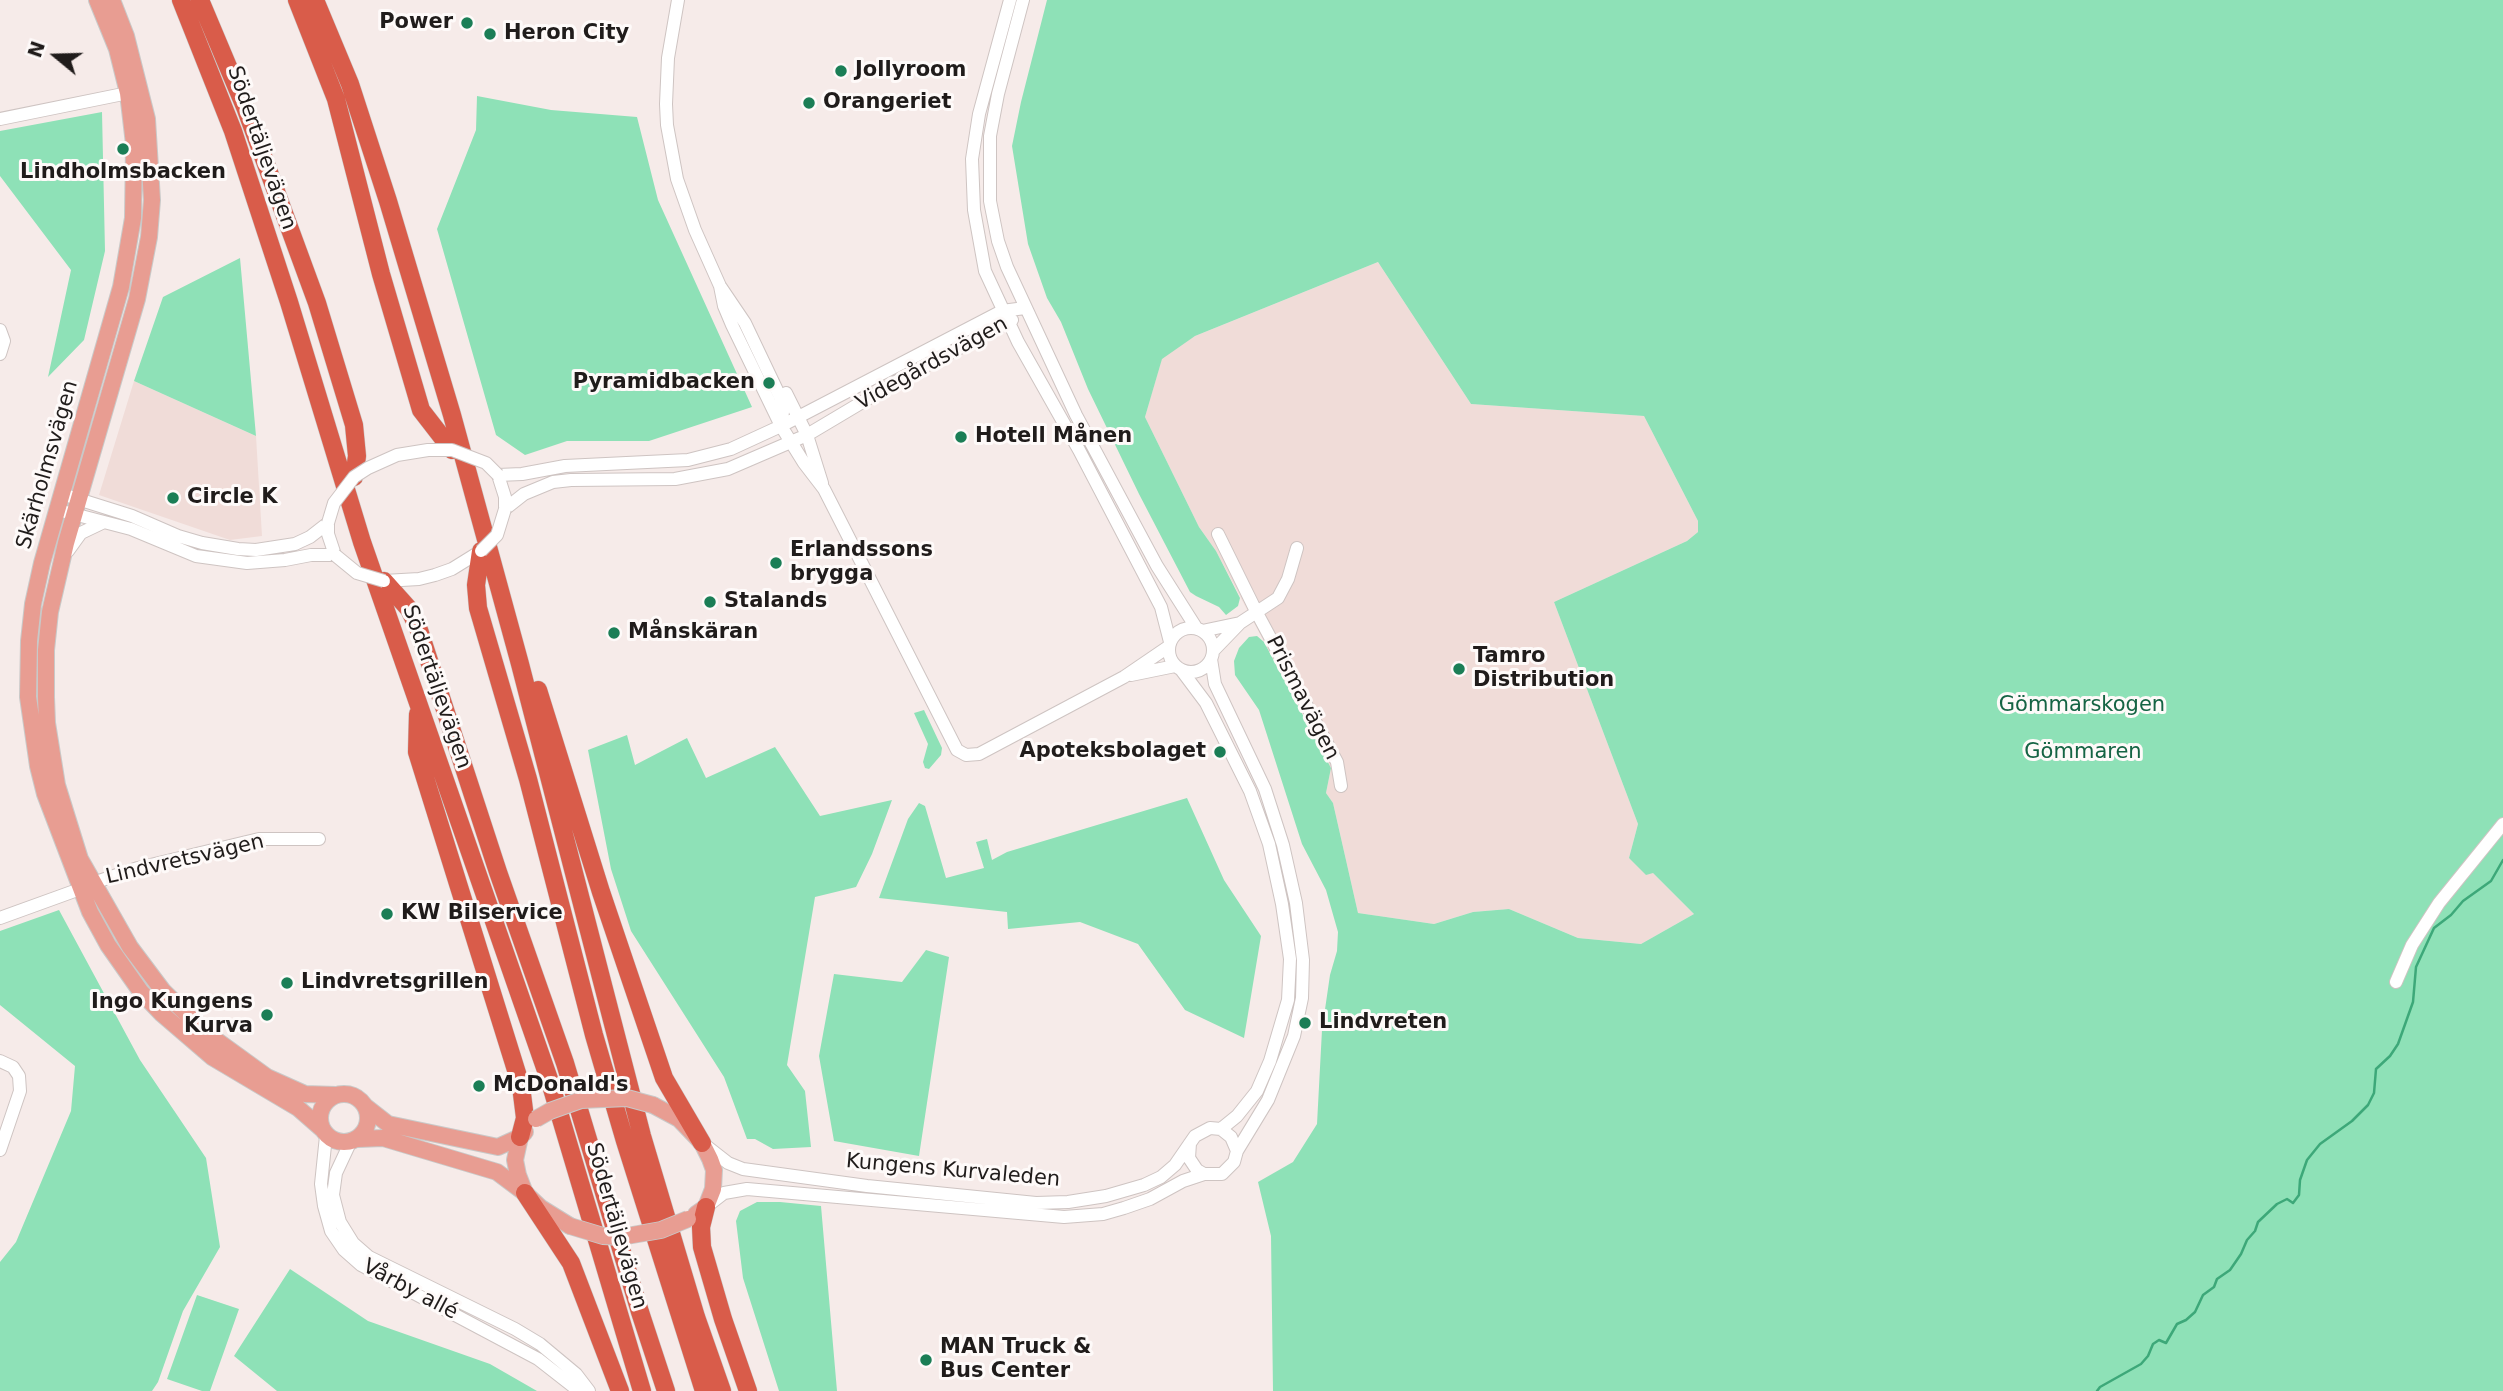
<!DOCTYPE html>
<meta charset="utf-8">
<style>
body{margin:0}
#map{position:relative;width:2503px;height:1391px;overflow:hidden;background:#f6ebe9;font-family:"DejaVu Sans",sans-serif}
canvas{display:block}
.north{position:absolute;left:21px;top:21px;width:70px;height:70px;-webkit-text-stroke:5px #fefaf9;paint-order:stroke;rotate:289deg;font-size:19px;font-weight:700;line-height:28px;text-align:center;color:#201c1b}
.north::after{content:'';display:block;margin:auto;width:24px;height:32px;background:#201c1b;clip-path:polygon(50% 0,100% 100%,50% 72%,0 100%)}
</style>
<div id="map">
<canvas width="2503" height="1391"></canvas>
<div class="north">N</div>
</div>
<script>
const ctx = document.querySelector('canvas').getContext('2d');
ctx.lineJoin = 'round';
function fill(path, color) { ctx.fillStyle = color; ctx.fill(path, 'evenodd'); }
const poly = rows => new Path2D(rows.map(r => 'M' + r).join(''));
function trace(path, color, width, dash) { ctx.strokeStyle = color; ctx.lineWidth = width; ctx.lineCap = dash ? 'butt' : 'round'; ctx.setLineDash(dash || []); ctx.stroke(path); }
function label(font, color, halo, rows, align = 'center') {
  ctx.font = font + ' "DejaVu Sans",sans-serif'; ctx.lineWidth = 6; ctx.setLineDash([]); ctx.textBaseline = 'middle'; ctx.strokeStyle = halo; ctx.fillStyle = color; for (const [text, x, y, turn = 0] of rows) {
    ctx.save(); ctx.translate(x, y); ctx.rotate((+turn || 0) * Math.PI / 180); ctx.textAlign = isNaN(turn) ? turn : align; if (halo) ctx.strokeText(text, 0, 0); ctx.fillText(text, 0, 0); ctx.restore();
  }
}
const built = poly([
 [1378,262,1471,404,1644,416,1698,521,1698,532,1687,541,1554,602,1638,824,1629,858,1653,873,1694,914,1641,944,1578,938,1509,909,1473,912,1434,924,1358,913,1333,803,1326,793,1331,768,1216,551,1199,527,1145,417,1162,358,1168,352,1195,336],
 [134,381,256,436,262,536,230,540,99,495]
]);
const green = poly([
 [1047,0,2503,0,2503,1391,1273,1391,1271,1236,1258,1182,1293,1162,1317,1124,1322,1030,1330,975,1337,951,1338,932,1326,890,1302,844,1259,710,1235,675,1234,661,1239,648,1249,637,1257,636,1264,642,1331,768,1326,793,1333,803,1358,913,1434,924,1473,912,1509,909,1578,938,1641,944,1694,914,1653,873,1646,875,1629,858,1638,824,1554,602,1687,541,1698,532,1698,521,1644,416,1471,404,1378,262,1195,336,1162,359,1145,417,1199,527,1216,551,1240,598,1238,606,1226,615,1219,607,1196,596,1190,592,1139,494,1088,389,1061,322,1047,298,1028,244,1012,146,1021,102],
 [477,96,551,110,637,117,658,200,752,407,649,441,567,441,525,455,496,435,437,229,476,130],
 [102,112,105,251,84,340,48,377,71,270,0,176,0,131],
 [240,258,256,436,134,381,163,297],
 [924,710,942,748,941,755,929,769,925,768,923,762,928,744,914,713],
 [627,735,635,765,687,738,706,778,775,747,820,816,892,800,872,854,856,887,815,897,787,1065,805,1091,811,1147,773,1149,755,1139,747,1139,724,1077,631,931,611,869,588,750],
 [1187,798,1224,880,1261,936,1244,1038,1185,1010,1138,944,1080,922,1008,929,1007,912,879,898,908,819,919,803,925,806,946,878,984,868,976,842,987,839,992,860,1007,852],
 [59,910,140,1060,206,1158,220,1247,183,1311,158,1382,152,1391,0,1391,0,1262,16,1242,71,1111,75,1066,0,1005,0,931],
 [926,950,949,957,919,1156,834,1141,819,1056,834,974,902,982],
 [757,1202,780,1202,821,1206,837,1391,779,1391,743,1278,736,1221,740,1211],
 [290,1269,368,1321,490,1364,537,1391,277,1391,234,1356],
 [197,1295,239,1309,210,1391,202,1391,167,1379]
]);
const stream = poly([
 [2097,1391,2100,1387,2141,1364,2148,1356,2153,1344,2159,1340,2166,1343,2177,1324,2186,1320,2195,1312,2203,1295,2214,1287,2217,1279,2230,1270,2241,1254,2247,1240,2255,1231,2258,1222,2277,1204,2287,1199,2293,1203,2299,1195,2300,1180,2307,1160,2320,1144,2352,1121,2368,1105,2374,1093,2376,1069,2390,1056,2398,1044,2413,1002,2416,967,2434,928,2451,915,2463,901,2491,881,2503,860]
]);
const minor = poly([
 [678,0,668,58,666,104,667,125,677,179,695,230,720,286,745,323,784,405,781,426],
 [1010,0,979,114,972,159,974,210,985,271,1018,342,1079,450,1161,607,1170,642],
 [1023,0,998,94,990,136,990,201,998,241,1007,267,1076,415,1157,566,1197,629],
 [0,119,128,93],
 [720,286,724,306,732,325,781,426,804,463,824,489,957,750,966,755,979,754,1124,677,1168,647],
 [0,330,4,341,0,354],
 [786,393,807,435,822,483],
 [62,494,132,516,178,536,202,543,238,549,256,550,295,544,310,537,328,523],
 [505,509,505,497,498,475,522,474,565,466,688,460,731,449,781,426,1002,311,1025,308],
 [505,509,524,494,553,482,571,480,675,479,728,469,807,435,901,379,1012,320],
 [58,510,131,529,196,556,247,563,285,560,311,555,335,555,328,534,328,523],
 [1218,534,1257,613,1337,762,1341,786],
 [68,551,81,533,104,522],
 [384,581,419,579,435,575,452,569,481,551],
 '1169 650a22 22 0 1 1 44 0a22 22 0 1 1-44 0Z',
 [1202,631,1240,623,1278,598,1288,579,1297,548],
 [1213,651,1240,623],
 [1211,659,1215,684,1265,789,1283,845,1296,903,1303,960,1302,998,1294,1036,1268,1100,1237,1151],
 [1182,671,1206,703,1250,791,1269,844,1282,904,1290,959,1288,1000,1270,1061,1257,1091,1237,1116,1221,1129],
 [1131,675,1175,666],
 [93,883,138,868,259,839,319,839],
 [0,918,80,889],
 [2396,982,2412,945,2439,903,2503,824],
 [0,1061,13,1067,19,1076,20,1091,0,1150],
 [326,1136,321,1184,324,1206,331,1231,344,1250,361,1265,538,1359,579,1391],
 [350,1143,336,1173,333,1195,340,1222,353,1243,369,1257,515,1329,540,1344,576,1374,589,1391],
 [705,1145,728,1163,743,1169,867,1186,1036,1203,1068,1202,1106,1196,1144,1185,1161,1177,1175,1165,1195,1136,1210,1128,1221,1129,1231,1137,1237,1151,1234,1162,1222,1174,1204,1174,1197,1170,1189,1158,1190,1143],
 [706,1207,724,1193,747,1189,1064,1217,1103,1214,1124,1208,1150,1199,1183,1181,1204,1174]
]);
const major = poly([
 [97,0,117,49,128,93,134,144,133,218,121,287,42,563,33,604,29,641,28,697,38,766,45,794,90,912,108,945,141,992,162,1014,212,1057,298,1108,322,1129],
 [112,0,126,36,147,119,152,200,149,237,137,299,66,543,50,612,46,650,46,697,47,723,57,785,80,859,130,947,163,991,205,1032,267,1077,305,1094,336,1095],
 '320 1118a24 24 0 1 1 48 0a24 24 0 1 1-48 0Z',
 [653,1105,679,1119,702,1143,710,1159,714,1170,713,1189,706,1207,696,1214],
 [365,1106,388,1124,498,1147,520,1137],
 [525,1132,520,1137,515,1160,518,1175,525,1193,541,1208,570,1226],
 [358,1139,383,1138,497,1172,525,1193]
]);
const highway = poly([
 [181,0,233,131,289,302,362,542,550,1082,642,1391],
 [200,0,245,107,317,303,354,425,357,456,354,477],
 [297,0,336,99,381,274,421,410,452,450],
 [315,0,350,84,388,201,452,415,520,664,642,1136,696,1317,722,1391],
 [481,551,476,585,478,608,528,779,594,1035,625,1141,704,1391],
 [384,581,409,609,419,630,498,872,565,1063,640,1312,666,1391],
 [538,690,601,892,664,1078,702,1143],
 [418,714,417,752,521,1086,525,1118,520,1137],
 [525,1193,571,1263,620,1391],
 [706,1207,701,1227,702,1247,723,1319,748,1391]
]);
const minorBridge = poly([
 [328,523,334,503,354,477,368,468,397,455,428,450,452,450,486,463,498,475],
 [481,551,497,535,505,509],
 [335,555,357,573,384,581]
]);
const majorBridge = poly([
 [536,1119,550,1111,581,1100,627,1098,653,1105],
 [570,1226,603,1236,621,1237,661,1230,688,1219]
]);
const markers = [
 [467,23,7,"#1b7e56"],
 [490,34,7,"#1b7e56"],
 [841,71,7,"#1b7e56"],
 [809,103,7,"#1b7e56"],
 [123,149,7,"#1b7e56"],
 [769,383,7,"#1b7e56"],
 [961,437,7,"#1b7e56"],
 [173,498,7,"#1b7e56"],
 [776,563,7,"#1b7e56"],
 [710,602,7,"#1b7e56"],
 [614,633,7,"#1b7e56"],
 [1459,669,7,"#1b7e56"],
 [1220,752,7,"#1b7e56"],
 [387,914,7,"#1b7e56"],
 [287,983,7,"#1b7e56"],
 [267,1015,7,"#1b7e56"],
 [1305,1023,7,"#1b7e56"],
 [479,1086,7,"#1b7e56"],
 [926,1360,7,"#1b7e56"]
];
const poiNames = [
 ["Power",453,23,"right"],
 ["Heron City",504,34],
 ["Jollyroom",855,71],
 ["Orangeriet",823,103],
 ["Lindholmsbacken",123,173,"center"],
 ["Pyramidbacken",755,383,"right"],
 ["Hotell Månen",975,437],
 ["Circle K",187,498],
 ["Erlandssons",790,551],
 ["brygga",790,575],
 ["Stalands",724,602],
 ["Månskäran",628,633],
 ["Tamro",1473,657],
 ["Distribution",1473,681],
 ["Apoteksbolaget",1206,752,"right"],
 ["KW Bilservice",401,914],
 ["Lindvretsgrillen",301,983],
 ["Ingo Kungens",253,1003,"right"],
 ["Kurva",253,1027,"right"],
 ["Lindvreten",1319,1023],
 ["McDonald's",493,1086],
 ["MAN Truck &",940,1348],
 ["Bus Center",940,1372]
];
const streetNames = [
 ["Södertäljevägen",261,148,71],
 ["Videgårdsvägen",932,364,-29],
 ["Skärholmsvägen",48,465,-74],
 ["Södertäljevägen",436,687,71],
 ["Prismavägen",1302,698,63],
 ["Lindvretsvägen",185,860,-13],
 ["Kungens Kurvaleden",953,1171,5],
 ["Södertäljevägen",616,1226,74],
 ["Vårby allé",410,1290,28]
];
const parkNames = [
 ["Gömmarskogen",2082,706],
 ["Gömmaren",2083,753]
];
fill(built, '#f0dcd8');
fill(green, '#8ee1b7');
trace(stream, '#3da879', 2.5);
trace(minor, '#cec4c2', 14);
trace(major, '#c9c9c8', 18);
trace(highway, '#c9c9c8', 19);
trace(minor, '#fff', 12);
trace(major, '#e89d92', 16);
trace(highway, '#d95c4a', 18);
trace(minorBridge, '#cec4c2', 14, []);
trace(majorBridge, '#c9c9c8', 18, []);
trace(minorBridge, '#fff', 12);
trace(majorBridge, '#e89d92', 16);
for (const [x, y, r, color] of markers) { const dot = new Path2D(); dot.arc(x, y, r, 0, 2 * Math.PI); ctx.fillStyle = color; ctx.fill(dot); trace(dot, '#fefaf9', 2.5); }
label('bold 21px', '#201c1b', '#fefaf9', poiNames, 'left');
label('21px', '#201c1b', '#fefaf9', streetNames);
label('21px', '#156444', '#fefaf9', parkNames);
</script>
